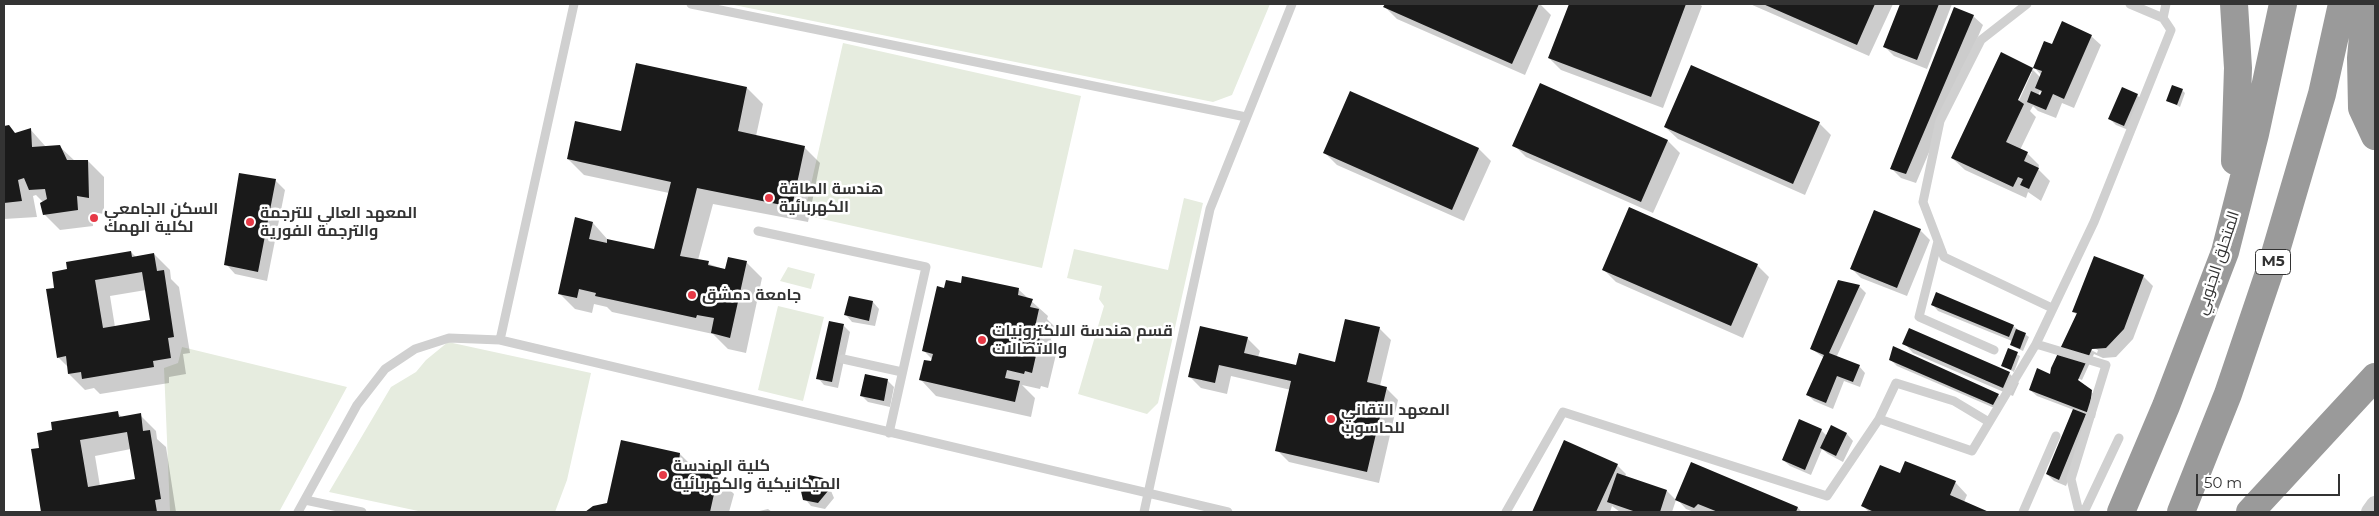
<!DOCTYPE html>
<meta charset="utf-8">
<style>
body{margin:0}
#map{position:relative;width:2379px;height:516px;overflow:hidden;background:#fff;font-family:Montserrat,sans-serif}
canvas{display:block}
.frame{position:absolute;inset:0;border:5px solid #333;pointer-events:none}
.scale{position:absolute;left:2196px;top:474px;width:144px;height:22px;box-sizing:border-box;border:2px solid #333;border-top:0;padding-left:6px;font-size:15px;line-height:18px;white-space:nowrap;color:#333;-webkit-text-stroke:4px #fff;paint-order:stroke}
</style>
<div id="map">
<canvas width="2379" height="516"></canvas>
<div class="frame"></div>
<div class="scale">50 m</div>
</div>
<script>
const ctx = document.querySelector('canvas').getContext('2d');
ctx.lineJoin = 'round';
function fill(path, color) { ctx.fillStyle = color; ctx.fill(path, 'evenodd'); }
const poly = rows => new Path2D(rows.map(r => 'M' + r).join(''));
function trace(path, color, width, dash) { ctx.strokeStyle = color; ctx.lineWidth = width; ctx.lineCap = dash ? 'butt' : 'round'; ctx.setLineDash(dash || []); ctx.stroke(path); }
function label(font, color, halo, rows, align = 'center') {
  ctx.font = font + ' Montserrat,Cairo,sans-serif'; ctx.lineWidth = 5; ctx.setLineDash([]); ctx.textBaseline = 'middle'; ctx.strokeStyle = halo; ctx.fillStyle = color; for (const [text, x, y, turn = 0] of rows) {
    ctx.save(); ctx.translate(x, y); ctx.rotate((+turn || 0) * Math.PI / 180); ctx.textAlign = isNaN(turn) ? turn : align; if (halo) ctx.strokeText(text, 0, 0); ctx.fillText(text, 0, 0); ctx.restore();
  }
}
const green = poly([
 [729,4,1270,4,1232,95,1213,102],
 [843,43,1081,96,1042,268,804,215],
 [1184,198,1203,203,1158,403,1147,414,1078,394,1104,306,1099,299,1102,286,1067,278,1074,249,1168,270],
 [788,267,815,274,811,289,780,281],
 [778,306,824,317,803,401,758,390],
 [448,342,591,373,567,480,555,512,423,512,329,492,391,387,416,372,426,360],
 [182,347,347,387,279,512,170,512,164,368,178,363]
]);
const shadow = poly([
 [1386,4,1540,4,1551,15,1525,75,1397,19,1385,7],
 [1570,4,1699,4,1702,6,1663,108,1561,70,1549,58],
 [1750,4,1893,4,1869,56],
 [1901,4,1952,4,1927,69,1894,56,1885,47],
 [1973,16,1983,25,1916,183,1901,178,1892,169],
 [2091,36,2101,45,2074,108,2062,103,2056,118,2038,111,2033,106,2030,111,2036,117,2020,150,2027,153,2039,165,2038,169,2050,181,2041,201,2028,192,2026,198,1965,170,1952,158,2032,69,2041,78,2041,75,2034,67,2052,46],
 [2029,72,2032,72,2016,107,2014,106],
 [2040,91,2042,94,2041,97,2038,95],
 [1540,85,1668,141,1680,153,1653,213,1526,157,1514,145],
 [747,88,763,104,756,136,804,147,820,163,808,222,713,204,698,260,726,270,746,262,762,278,746,353,728,349,713,334,612,312,607,307,594,304,592,313,575,309,559,293,593,223,608,240,655,251,669,193,584,175,568,159,622,132],
 [2182,90,2185,93,2180,107,2167,100],
 [1351,93,1479,149,1491,161,1464,221,1337,165,1325,153],
 [2137,95,2144,102,2131,131,2116,125,2109,118],
 [1819,123,1831,135,1805,195,1678,139,1665,127],
 [8,127,15,134,30,129,46,147,59,146,75,161,88,161,104,177,104,214,92,212,93,226,60,230,44,214,43,202,36,195,33,196,37,217,4,219,4,128],
 [275,180,285,190,267,281,235,274,226,264],
 [1920,230,1930,240,1907,296,1861,278,1851,268],
 [131,252,136,257,154,254,170,270,171,279,179,287,190,353,183,354,186,374,169,377,169,383,100,394,94,388,85,390,69,374,68,367,58,357,56,289],
 [146,290,151,321,115,327,110,296],
 [2095,257,2143,276,2153,286,2133,339,2116,357,2103,358,2094,354,2082,380,2054,368,2054,370,2081,383,2098,398,2095,418,2085,414,2092,422,2066,486,2054,481,2047,474,2074,410,2037,396,2030,390,2038,369,2051,376,2052,368,2077,315,2073,311],
 [2077,340,2098,350,2097,353,2077,343],
 [1757,265,1769,277,1743,338,1616,282,1603,269],
 [962,284,1019,290,1048,316,1047,319,1054,326,1051,340,1058,346,1048,388,1041,386,1040,389,1022,385,1035,398,1031,417,936,396,921,380,932,363,933,360,924,351,945,290],
 [1859,286,1866,293,1836,358,1859,366,1865,373,1860,387,1844,381,1833,409,1814,401,1807,394,1824,358,1812,349],
 [873,302,879,309,875,326,852,322,846,315],
 [1932,304,2013,326,2029,337,2023,351,2014,347,2011,344,2012,341,1938,311],
 [844,326,850,332,838,388,824,385,818,378],
 [1379,328,1391,340,1380,386,1386,388,1398,400,1379,483,1289,462,1277,450,1291,390,1231,376,1227,394,1201,388,1189,376,1247,338,1260,351,1258,357,1297,366,1336,363],
 [1904,343,2009,373,2019,383,2013,396,1913,353],
 [2009,350,2020,356,2014,372,2003,366],
 [1891,360,1998,395,2004,402,1999,410,1897,366],
 [866,376,888,381,894,387,890,407,868,402,861,395],
 [117,413,122,417,140,415,156,431,157,439,166,447,176,512,42,512,32,450,41,449,54,431],
 [131,449,136,480,100,486,95,456],
 [1831,427,1847,434,1853,441,1843,462,1828,454,1822,449,1811,475,1790,466,1783,460,1821,430,1827,436],
 [1564,442,1617,465,1626,474,1625,477,1667,491,1676,500,1672,512,1620,512,1612,506,1610,512,1533,512],
 [680,454,691,465,709,469,734,494,729,512,587,512,593,507,608,504],
 [1691,464,1798,508,1802,512,1694,512,1686,509,1677,499],
 [1901,475,1955,482,1967,495,1964,502,1986,512,1869,512,1863,506],
 [823,479,829,486,834,498,825,509,811,506,805,499],
 [768,509,772,512,755,512]
]);
const building = poly([
 [1385,4,1539,4,1512,64,1383,7],
 [1569,4,1686,4,1651,97,1548,58],
 [1763,4,1875,4,1857,45],
 [1900,4,1939,4,1917,60,1883,47],
 [1954,7,1974,15,1906,174,1890,169],
 [2062,21,2092,35,2064,99,2053,94,2046,110,2027,102,2031,91,2040,95,2042,91,2035,88,2042,71,2033,68,2018,100,2024,104,2006,142,2028,152,2024,161,2039,168,2029,189,2020,185,2023,179,2018,177,2013,187,1951,158,2001,52,2033,68,2044,41,2052,44],
 [636,63,747,87,738,131,805,146,792,207,697,188,680,256,709,261,708,265,725,269,728,257,747,261,730,338,711,333,714,318,697,315,696,318,595,296,596,293,579,289,577,298,558,294,575,217,593,222,589,239,607,243,607,239,654,249,671,182,567,159,575,121,621,131],
 [1691,65,1820,122,1793,184,1664,127],
 [1540,83,1668,140,1641,202,1512,146],
 [2172,85,2183,89,2177,105,2166,101],
 [2122,87,2138,94,2124,126,2108,119],
 [1350,91,1479,148,1452,210,1323,153],
 [9,125,15,133,31,128,32,147,60,145,67,160,88,160,89,198,77,196,78,210,43,215,40,203,47,199,45,189,29,190,24,178,18,180,22,201,4,203,4,126],
 [239,173,276,179,258,272,224,265],
 [1629,207,1758,264,1731,326,1602,270],
 [1874,210,1921,229,1897,288,1850,269],
 [131,251,132,257,154,253,157,271,164,270,174,337,168,338,171,358,153,361,154,367,82,379,81,372,68,374,66,356,57,358,46,289,54,288,52,272,67,269,66,262],
 [142,272,150,320,103,328,95,280],
 [2094,256,2144,275,2124,329,2106,348,2092,349,2078,380,2092,390,2089,413,2029,390,2037,368,2050,374,2051,368,2077,313,2072,312],
 [962,276,1019,288,1018,295,1033,299,1030,307,1039,309,1035,327,1042,329,1032,373,1025,371,1024,374,1007,370,1005,378,1020,381,1015,402,919,380,924,360,931,361,933,354,922,351,937,286,944,288,946,280,961,283],
 [1838,280,1860,285,1829,353,1860,365,1853,382,1837,376,1826,403,1806,395,1824,355,1810,349],
 [1936,292,2014,325,2009,337,1931,305],
 [849,296,873,301,869,321,844,315],
 [1345,319,1380,327,1367,382,1387,387,1367,472,1275,451,1291,381,1219,365,1215,383,1188,377,1200,326,1248,337,1244,353,1296,365,1299,353,1335,362],
 [829,321,844,324,832,382,816,379],
 [1909,328,2010,372,2003,388,1902,344],
 [2016,329,2026,333,2020,349,2010,345],
 [1893,346,1999,394,1993,405,1889,360],
 [2008,348,2018,352,2011,370,2001,366],
 [865,374,888,379,884,401,860,396],
 [2073,409,2086,414,2059,480,2046,474],
 [118,411,119,417,141,413,143,431,150,430,161,499,155,500,157,512,41,512,31,449,39,448,37,433,52,430,51,422],
 [127,432,135,479,88,487,80,440],
 [1799,419,1822,429,1805,470,1782,460],
 [1831,425,1847,433,1836,456,1820,448],
 [621,440,680,453,679,461,710,468,708,474,718,476,710,512,585,512,593,506,607,503],
 [1564,440,1618,464,1596,512,1532,512],
 [1905,461,1956,481,1950,495,1989,512,1874,512,1861,506,1880,465,1900,473],
 [1691,462,1798,507,1796,512,1718,512,1698,504,1694,508,1675,500],
 [1617,473,1667,490,1660,512,1636,512,1607,502],
 [809,475,823,478,828,491,818,503,803,500,800,487]
]);
const lane = poly([
 [691,4,1246,117],
 [2027,4,1981,40,1940,121,1923,202,1944,257,2052,308],
 [2163,18,2166,4],
 [758,231,926,267,889,433],
 [1938,241,1919,317,1994,350],
 [500,340,574,4],
 [843,359,902,372],
 [1879,419,1896,383,1954,401,1989,422],
 [305,500,362,512],
 [298,512,357,405,385,369,415,349,449,338,500,340,1228,512],
 [1144,512,1210,209,1292,4],
 [1506,512,1563,412,1827,496,1879,419,1972,451,2036,344],
 [2023,512,2056,436],
 [2084,512,2119,438],
 [2085,512,2078,508,2071,479,2106,365,2036,344,2094,222,2171,30,2163,18,2130,4]
]);
const street = poly([
 [2370,512,2375,505]
]);
const highway = poly([
 [2234,4,2238,68,2235,161],
 [2366,4,2361,58,2362,108,2375,136],
 [2121,512,2166,406,2225,252,2255,134,2283,4],
 [2181,512,2228,394,2272,264,2322,94,2342,4],
 [2250,512,2375,377]
]);
const markers = [
 [769,198,5,"#e63946"],
 [94,218,5,"#e63946"],
 [250,222,5,"#e63946"],
 [692,295,5,"#e63946"],
 [982,340,5,"#e63946"],
 [1331,419,5,"#e63946"],
 [663,475,5,"#e63946"]
];
const shields = [
 [2273,262,35]
];
const shieldNames = [
 ["M5",2273,262]
];
const poiNames = [
 ["هندسة الطاقة",779,189],
 ["الكهربائية",779,207],
 ["السكن الجامعي",104,209],
 ["لكلية الهمك",104,227],
 ["المعهد العالي للترجمة",260,213],
 ["والترجمة الفورية",260,231],
 ["جامعة دمشق",702,295],
 ["قسم هندسة الالكترونيات",992,331],
 ["والاتصالات",992,349],
 ["المعهد التقاني",1341,410],
 ["للحاسوب",1341,428],
 ["كلية الهندسة",673,466],
 ["الميكانيكية والكهربائية",673,484]
];
const streetNames = [
 ["المتحلق الجنوبي",2218,263,-72]
];
fill(green, '#e6ecdf');
fill(shadow, '#0003');
fill(building, '#1a1a1a');
trace(lane, '#d0d0d0', 9);
trace(street, '#d0d0d0', 18);
trace(highway, '#9a9a9a', 28);
for (const [x, y, r, color] of markers) { const dot = new Path2D(); dot.arc(x, y, r, 0, 2 * Math.PI); ctx.fillStyle = color; ctx.fill(dot); trace(dot, '#fff', 2); }
for (const [x, y, w] of shields) { const box = new Path2D(); box.roundRect(x - w / 2, y - 12.5, w, 25, 4); ctx.fillStyle = '#fff'; ctx.fill(box); trace(box, '#333', 1); }
label('bold 15px', '#333', null, shieldNames);
label('bold 16px', '#333', '#fff', poiNames, 'left');
label('16px', '#333', '#fff', streetNames);
</script>
